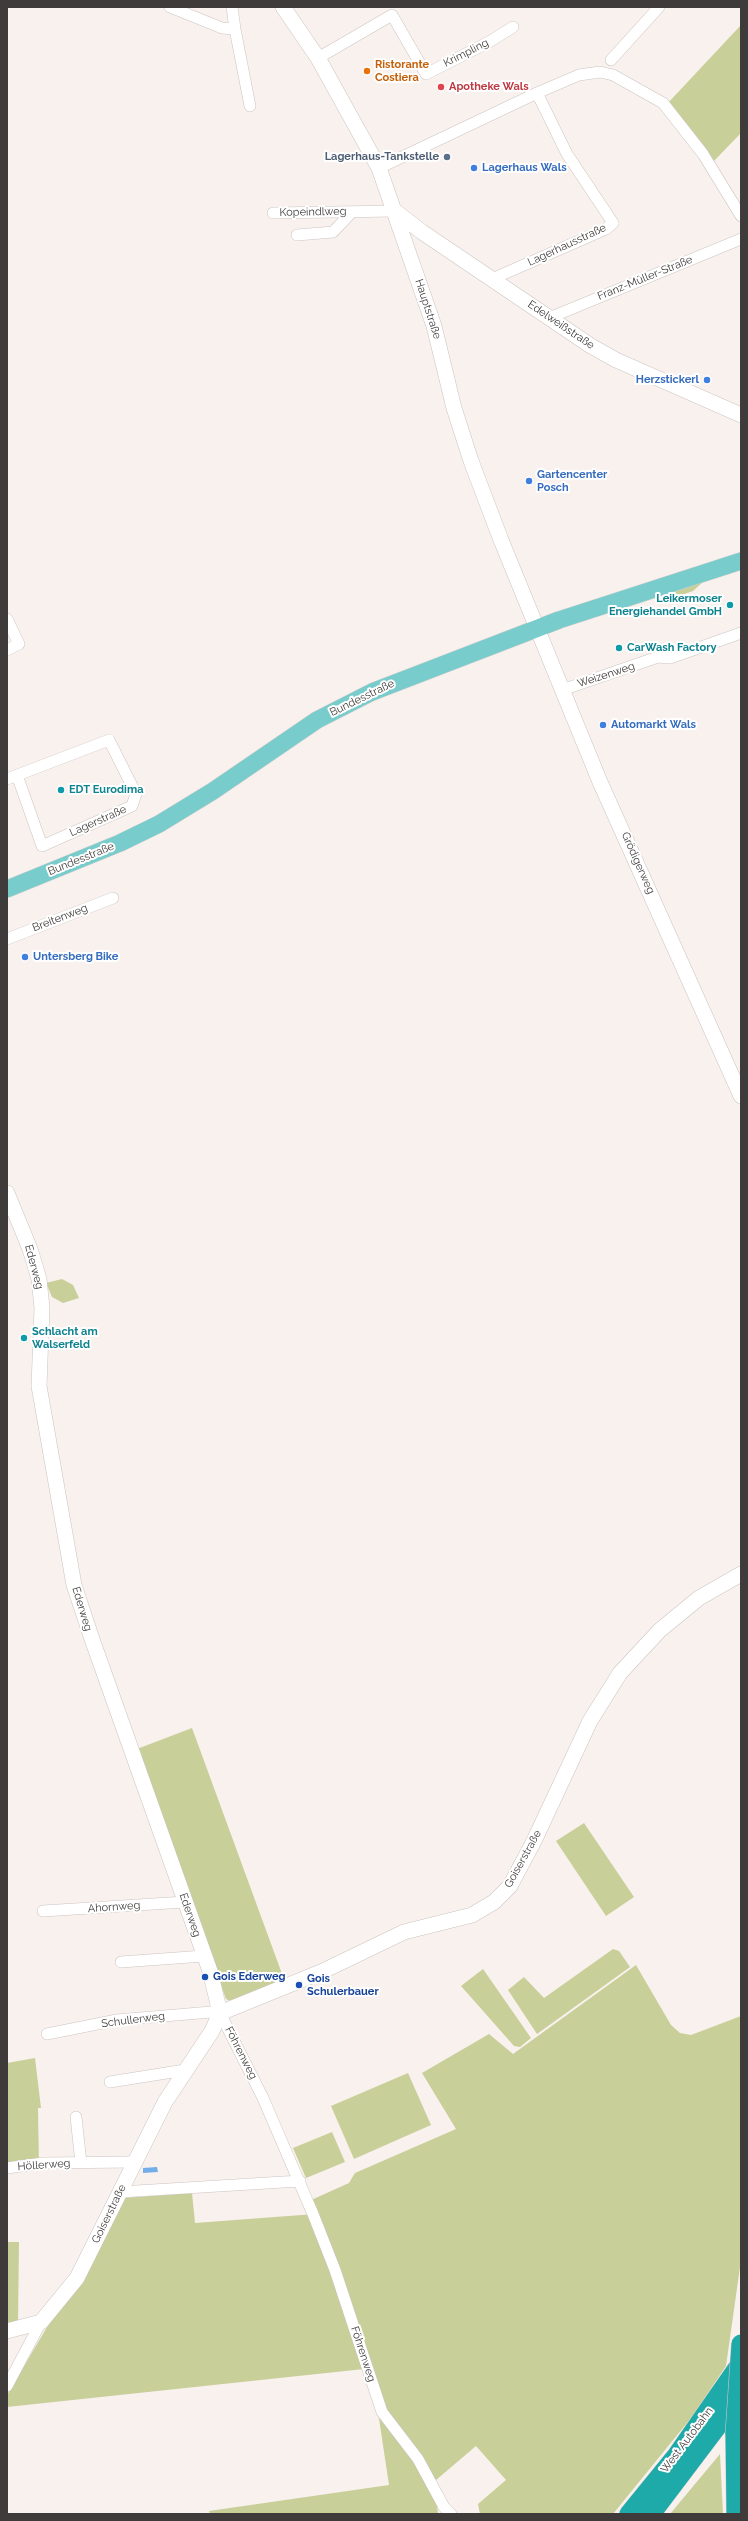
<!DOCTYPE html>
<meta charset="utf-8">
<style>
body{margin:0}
#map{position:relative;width:748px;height:2521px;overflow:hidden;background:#f9f1ed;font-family:Raleway,sans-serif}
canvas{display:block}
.frame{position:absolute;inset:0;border:8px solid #3e3b3a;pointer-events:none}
</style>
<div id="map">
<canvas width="748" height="2521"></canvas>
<div class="frame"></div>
</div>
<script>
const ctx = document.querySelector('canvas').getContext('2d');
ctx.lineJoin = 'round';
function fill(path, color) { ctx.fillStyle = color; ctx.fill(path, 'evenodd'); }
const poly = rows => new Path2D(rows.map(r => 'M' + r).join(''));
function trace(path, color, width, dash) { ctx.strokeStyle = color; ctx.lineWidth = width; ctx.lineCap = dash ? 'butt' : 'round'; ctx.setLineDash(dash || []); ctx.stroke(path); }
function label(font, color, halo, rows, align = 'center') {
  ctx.font = font + ' Raleway,sans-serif'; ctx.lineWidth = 4; ctx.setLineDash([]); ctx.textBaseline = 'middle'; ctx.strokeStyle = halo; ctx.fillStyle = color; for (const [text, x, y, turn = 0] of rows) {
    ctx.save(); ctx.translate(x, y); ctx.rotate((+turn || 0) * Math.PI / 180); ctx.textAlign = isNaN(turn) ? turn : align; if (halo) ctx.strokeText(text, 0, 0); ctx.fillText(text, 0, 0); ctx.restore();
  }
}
const green = poly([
 [741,25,741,133,713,162,686,123,667,104],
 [703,582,693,591,676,597,674,595,675,591],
 [62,1279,73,1285,79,1298,63,1303,52,1297,46,1283],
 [192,1728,285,1982,236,2004,226,1999,188,1897,137,1749],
 [584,1823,634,1897,606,1916,556,1841],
 [613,1949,619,1951,630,1967,537,2034,508,1990,524,1977,544,1998],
 [636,1965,671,2025,680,2033,691,2035,741,2016,741,2260,726,2366,691,2418,613,2514,480,2514,478,2504,506,2480,476,2446,429,2486,437,2505,438,2514,210,2514,209,2511,389,2485,378,2412,364,2369,7,2407,7,2395,123,2198,192,2193,195,2223,315,2214,309,2201,349,2183,355,2173,456,2129,422,2073,489,2034,513,2054],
 [483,1969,531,2038,520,2047,514,2046,461,1986],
 [35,2058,41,2108,38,2108,39,2167,7,2171,7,2063],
 [408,2073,431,2125,354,2159,331,2106],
 [332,2132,345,2162,306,2178,293,2148],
 [7,2242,19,2242,18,2325,7,2326],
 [720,2454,723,2514,670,2514]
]);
const water = poly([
 [157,2167,158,2172,143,2173,143,2168]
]);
const street = poly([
 [170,7,222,28,235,29,232,7],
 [235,29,250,106],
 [318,58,392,15,426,74,489,42,513,27],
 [611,60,659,7],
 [379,168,537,93,579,75,600,72,613,75,663,103,703,154,741,216],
 [273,213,395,211],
 [297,235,333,232,352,212],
 [492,279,606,229,613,223,567,154,537,93],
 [549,318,741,239],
 [7,619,19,644,7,650],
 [562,690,658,657,670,658,741,633],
 [7,779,109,740,136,794,132,806,42,846,17,775],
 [7,939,113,898],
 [43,1911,185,1902],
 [121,1962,204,1956],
 [47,2034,117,2020,211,2012,220,2013,263,2098,313,2214,335,2270,382,2412,418,2459,444,2507,451,2514],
 [110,2082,185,2070],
 [76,2117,81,2163],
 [7,2168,43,2163,134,2162],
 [120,2192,300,2181],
 [7,2386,41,2322]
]);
const secondary = poly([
 [283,7,318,58,379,168,434,326,454,408,471,461,501,540,600,782,741,1096],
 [395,211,422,232,591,346,616,360,741,415],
 [7,1193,30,1249,39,1279,42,1308,39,1386,74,1585,93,1642,210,1971,220,2013],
 [7,2331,41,2322,77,2278,165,2102,212,2031,220,2013,321,1972,404,1932,472,1915,494,1902,510,1886,534,1841,590,1721,620,1673,660,1630,699,1598,741,1574]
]);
const primary = poly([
 [7,889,120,843,159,824,213,791,317,720,372,692,559,620,741,561]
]);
const highway = poly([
 [735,2433,736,2514],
 [629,2514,677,2455,741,2363],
 [651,2514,741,2395]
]);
const highwayBridge = poly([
 [735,2433,741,2344]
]);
const markers = [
 [367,71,4,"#e8710a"],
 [441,87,4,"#e0444e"],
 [447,157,4,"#5c6f8a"],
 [474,168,4,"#3f7fe0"],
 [707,380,4,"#3f7fe0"],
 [529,481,4,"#3f7fe0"],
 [730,605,4,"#0f9aa8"],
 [619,648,4,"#0f9aa8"],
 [603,725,4,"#3f7fe0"],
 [61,790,4,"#0f9aa8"],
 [25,957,4,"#3f7fe0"],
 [24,1338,4,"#0f9aa8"],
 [205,1977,4,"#1a4fb4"],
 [299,1985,4,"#1a4fb4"]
];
const streetNames = [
 ["Krimpling",466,53,-27],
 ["Kopeindlweg",313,212,-1],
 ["Lagerhausstraße",567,245,-25],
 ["Franz-Müller-Straße",645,278,-22],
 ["Hauptstraße",428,309,72],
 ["Edelweißstraße",561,325,34],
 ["Weizenweg",606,675,-18],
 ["Bundesstraße",362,698,-26],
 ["Lagerstraße",98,821,-24],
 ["Bundesstraße",81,859,-22],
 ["Grödigerweg",638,863,66],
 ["Breitenweg",60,918,-21],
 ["Ederweg",34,1267,75],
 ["Ederweg",82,1609,73],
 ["Goiserstraße",523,1859,-61],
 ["Ahornweg",114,1907,-4],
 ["Ederweg",190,1915,71],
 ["Schullerweg",133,2020,-7],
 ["Föhrenweg",241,2053,63],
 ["Höllerweg",44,2165,-4],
 ["Goiserstraße",109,2214,-64],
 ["Föhrenweg",363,2354,72],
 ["West Autobahn",687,2440,-53]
];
const foodNames = [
 ["Ristorante",375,65],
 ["Costiera",375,78]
];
const healthNames = [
 ["Apotheke Wals",449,87]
];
const serviceNames = [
 ["Lagerhaus-Tankstelle",439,157]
];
const shopNames = [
 ["Lagerhaus Wals",482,168],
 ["Herzstickerl",699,380,"right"],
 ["Gartencenter",537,475],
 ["Posch",537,488],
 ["Automarkt Wals",611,725],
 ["Untersberg Bike",33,957]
];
const cultureNames = [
 ["Leikermoser",722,599,"right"],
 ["Energiehandel GmbH",722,612,"right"],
 ["CarWash Factory",627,648],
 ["EDT Eurodima",69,790],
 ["Schlacht am",32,1332],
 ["Walserfeld",32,1345]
];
const transitNames = [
 ["Gois Ederweg",213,1977],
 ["Gois",307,1979],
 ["Schulerbauer",307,1992]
];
fill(green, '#c9cf99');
fill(water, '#74aee8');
trace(street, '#ccc4c1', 12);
trace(secondary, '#ccc4c1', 16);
trace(primary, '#d1d0d0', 18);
trace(highway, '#d1d0d0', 20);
trace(street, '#fff', 11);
trace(secondary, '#fff', 15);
trace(primary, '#78cccb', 17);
trace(highway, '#1eaaa9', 19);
trace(highwayBridge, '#d1d0d0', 20, []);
trace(highwayBridge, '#1eaaa9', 19);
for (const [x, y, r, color] of markers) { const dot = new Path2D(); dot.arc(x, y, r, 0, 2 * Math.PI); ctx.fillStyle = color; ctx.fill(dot); trace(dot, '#fff', 1.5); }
label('11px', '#3e3b3a', '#fff', streetNames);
label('bold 11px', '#c56008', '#fff', foodNames, 'left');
label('bold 11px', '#be3a42', '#fff', healthNames, 'left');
label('bold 11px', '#4e5e75', '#fff', serviceNames, 'right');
label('bold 11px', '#366cbe', '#fff', shopNames, 'left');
label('bold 11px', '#0d838f', '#fff', cultureNames, 'left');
label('bold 11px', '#164399', '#fff', transitNames, 'left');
</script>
